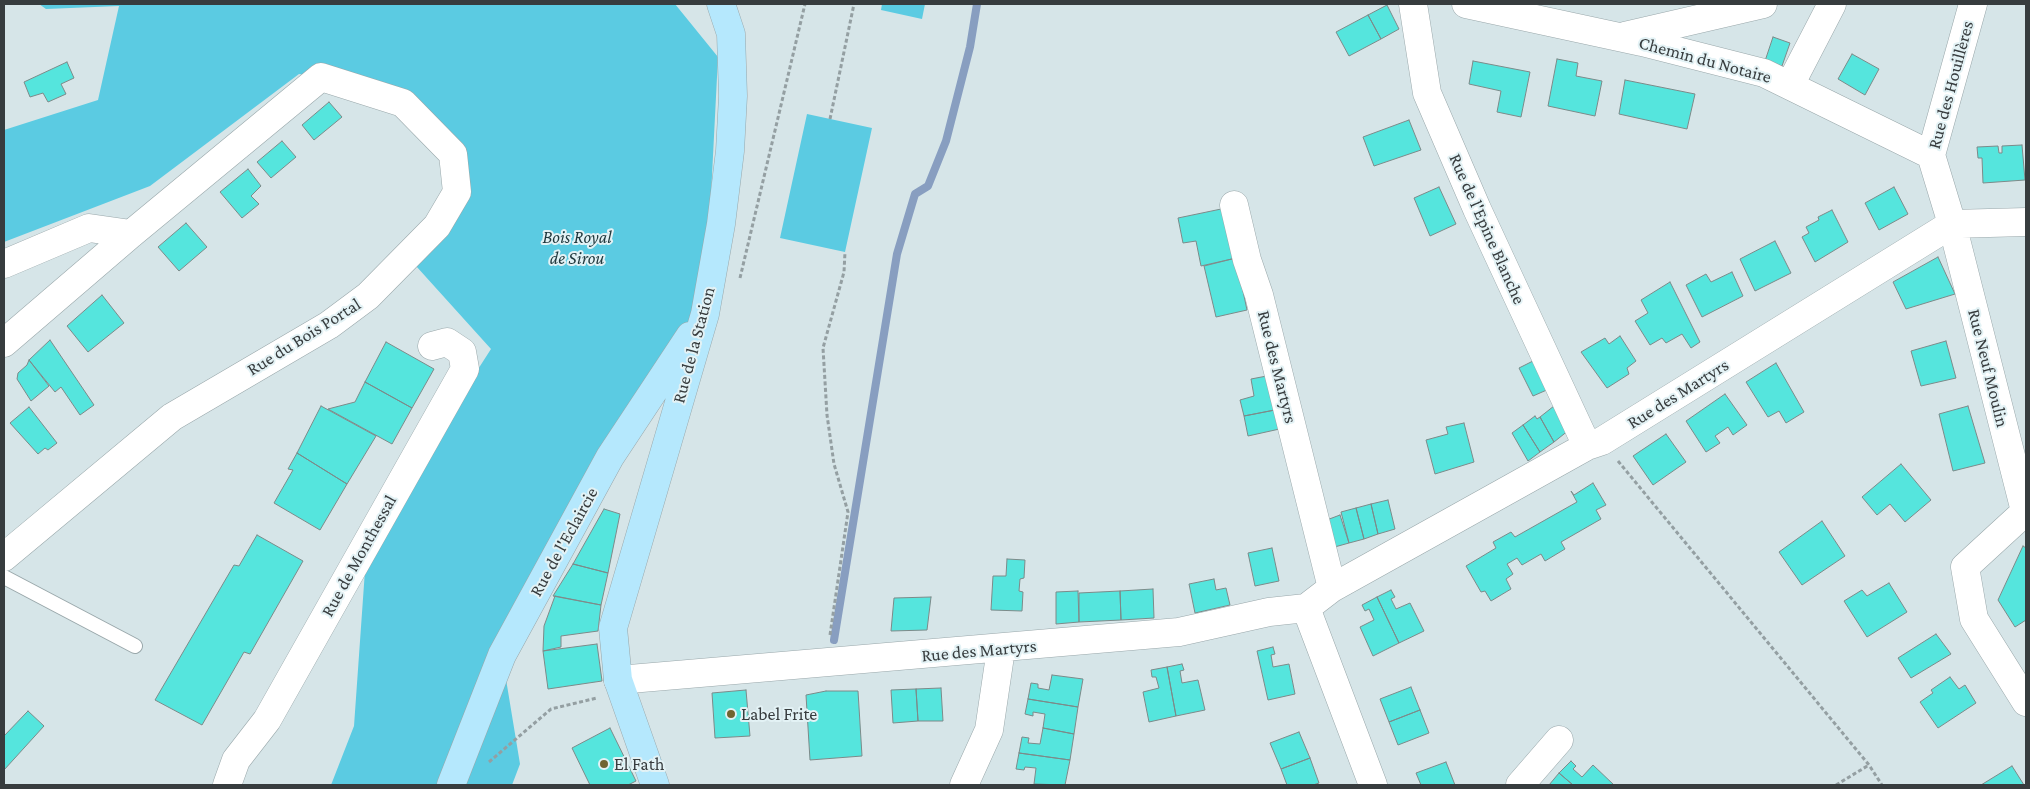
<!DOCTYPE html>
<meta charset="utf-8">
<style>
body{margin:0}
#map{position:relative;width:2030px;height:789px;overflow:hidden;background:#d6e5e8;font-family:"Crimson Pro",serif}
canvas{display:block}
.frame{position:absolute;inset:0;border:5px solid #373c3e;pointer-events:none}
</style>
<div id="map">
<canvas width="2030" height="789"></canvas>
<div class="frame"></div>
</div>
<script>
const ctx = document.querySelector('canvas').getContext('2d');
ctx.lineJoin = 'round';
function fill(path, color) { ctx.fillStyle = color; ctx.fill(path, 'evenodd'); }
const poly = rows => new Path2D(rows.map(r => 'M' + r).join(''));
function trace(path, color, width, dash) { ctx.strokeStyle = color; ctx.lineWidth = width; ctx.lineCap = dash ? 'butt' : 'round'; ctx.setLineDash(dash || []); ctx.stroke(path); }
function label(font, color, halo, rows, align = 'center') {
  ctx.font = font + ' "Crimson Pro",serif'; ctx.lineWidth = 4; ctx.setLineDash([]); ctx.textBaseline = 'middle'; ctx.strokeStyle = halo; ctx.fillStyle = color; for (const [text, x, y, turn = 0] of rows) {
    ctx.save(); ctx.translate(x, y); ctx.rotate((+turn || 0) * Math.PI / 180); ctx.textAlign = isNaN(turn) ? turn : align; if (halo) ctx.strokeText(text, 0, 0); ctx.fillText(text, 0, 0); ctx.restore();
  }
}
const green = poly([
 [39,4,675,4,718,57,705,314,502,655,520,764,512,785,331,785,354,726,367,542,491,349,407,256,437,226,453,154,403,103,321,77,299,74,150,186,4,242,4,130,98,100,119,6,46,9],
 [882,4,925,4,922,19,881,10],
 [807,114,872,128,845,252,780,238]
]);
const stream = poly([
 [834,640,897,254,915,194,928,186,946,141,970,47,977,4]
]);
const building = poly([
 [1387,5,1399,29,1381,39,1368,15,1387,5],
 [1368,15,1381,39,1349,56,1336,32,1368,15],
 [1773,37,1790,43,1782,66,1765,61,1773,37],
 [1852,54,1879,69,1865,95,1838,79,1852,54],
 [1557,59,1578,63,1576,76,1602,81,1595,116,1548,106,1557,59],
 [1473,61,1530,72,1521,117,1497,112,1501,91,1469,84,1473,61],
 [67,62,74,78,61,84,66,94,48,102,43,93,30,97,24,82,67,62],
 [1625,80,1695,94,1687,129,1619,114,1625,80],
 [329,102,342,117,314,140,302,125,329,102],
 [1409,120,1421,150,1374,166,1363,137,1409,120],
 [282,141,296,157,271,178,257,162,282,141],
 [2022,145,2025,180,1983,183,1982,158,1978,158,1977,147,1998,146,1999,153,2002,153,2002,146,2022,145],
 [248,169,261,186,251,196,259,204,242,218,220,192,248,169],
 [1439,187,1456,224,1430,236,1414,198,1439,187],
 [1894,187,1908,214,1879,230,1865,203,1894,187],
 [1226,208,1236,258,1201,266,1196,241,1183,243,1178,218,1226,208],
 [1832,210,1848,242,1815,262,1802,237,1809,233,1806,227,1819,220,1818,217,1832,210],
 [186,223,207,247,179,271,158,247,186,223],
 [1775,241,1791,273,1755,291,1740,259,1775,241],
 [1938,257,1955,294,1906,309,1893,282,1938,257],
 [1236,258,1247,310,1216,317,1204,266,1236,258],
 [1732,272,1743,296,1702,317,1686,285,1706,274,1711,282,1732,272],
 [1670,282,1700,342,1691,348,1682,334,1666,343,1662,338,1650,345,1635,321,1648,313,1641,300,1670,282],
 [102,295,124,323,88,352,67,326,102,295],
 [1620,336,1636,361,1627,368,1629,374,1607,388,1581,352,1605,338,1609,344,1620,336],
 [50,340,94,405,80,415,61,387,55,392,29,360,50,340],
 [1946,341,1956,378,1921,386,1911,351,1946,341],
 [386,342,434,369,412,408,365,382,386,342],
 [29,360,49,386,31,401,17,379,18,373,27,365,29,360],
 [1535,360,1549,389,1533,396,1519,368,1535,360],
 [1776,363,1804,412,1786,423,1779,411,1768,417,1746,382,1776,363],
 [1272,375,1280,409,1244,416,1240,400,1254,396,1251,379,1272,375],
 [365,382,412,408,392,444,328,409,355,402,365,382],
 [1725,394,1747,425,1733,435,1728,427,1715,436,1720,443,1706,452,1686,421,1725,394],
 [321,406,376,436,347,484,297,453,321,406],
 [1554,406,1569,430,1554,442,1540,417,1554,406],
 [1968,406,1985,463,1953,471,1939,414,1968,406],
 [29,407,57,443,48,450,45,448,38,454,10,423,29,407],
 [1280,409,1284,428,1248,436,1244,416,1280,409],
 [1535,416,1537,419,1540,417,1554,442,1540,452,1523,425,1535,416],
 [1464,423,1474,462,1435,474,1426,440,1448,434,1446,427,1464,423],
 [1523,425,1540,452,1528,461,1512,433,1523,425],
 [1666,434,1686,462,1653,485,1633,456,1666,434],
 [297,453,347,484,320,530,274,503,293,470,288,469,297,453],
 [1901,464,1931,500,1905,522,1890,504,1877,515,1862,497,1901,464],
 [1593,483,1606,505,1596,510,1601,519,1561,542,1565,549,1545,561,1541,554,1522,565,1517,558,1507,564,1513,574,1506,579,1511,589,1491,601,1485,591,1481,592,1466,566,1496,548,1493,542,1511,532,1515,537,1577,502,1571,491,1574,495,1593,483],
 [1388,500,1395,529,1378,534,1371,504,1388,500],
 [1371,504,1378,534,1364,539,1356,508,1371,504],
 [1356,508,1364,539,1349,543,1341,512,1356,508],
 [604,509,620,514,608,573,573,564,604,509],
 [1340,515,1349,543,1331,548,1324,521,1340,515],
 [1822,521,1845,556,1802,585,1779,552,1822,521],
 [257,535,303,561,250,654,244,652,202,725,155,700,234,565,239,566,257,535],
 [2023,546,2026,548,2026,620,2015,627,1998,600,2023,546],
 [1272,548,1279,581,1255,586,1248,553,1272,548],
 [1007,559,1025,560,1024,578,1020,579,1019,591,1023,592,1022,611,991,610,993,576,1006,576,1007,559],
 [573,564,608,573,601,605,553,596,573,564],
 [1214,579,1216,590,1226,588,1230,605,1195,613,1189,584,1214,579],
 [1889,583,1907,612,1867,637,1844,601,1862,590,1867,596,1889,583],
 [1153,589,1154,618,1121,620,1120,591,1153,589],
 [1391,590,1395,597,1391,599,1396,609,1410,603,1424,631,1399,643,1377,597,1391,590],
 [1078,591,1079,622,1056,624,1056,592,1078,591],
 [1120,591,1121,620,1079,622,1079,593,1120,591],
 [555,596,601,605,598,631,561,636,561,647,543,651,544,626,555,596],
 [931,597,927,630,891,631,894,598,931,597],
 [1377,597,1399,643,1373,656,1360,627,1374,620,1369,609,1365,611,1362,605,1377,597],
 [1936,634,1951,654,1911,678,1898,658,1936,634],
 [597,644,602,681,548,689,543,651,597,644],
 [1273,647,1275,654,1271,655,1273,667,1289,664,1295,694,1268,700,1257,651,1273,647],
 [1182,664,1184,670,1180,671,1182,683,1198,680,1205,710,1176,716,1167,667,1182,664],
 [1167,667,1176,716,1149,722,1143,692,1159,688,1156,677,1152,677,1151,670,1167,667],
 [1052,675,1083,679,1078,707,1028,699,1031,683,1038,684,1038,688,1049,690,1052,675],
 [1950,677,1959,689,1965,685,1976,703,1938,728,1920,702,1933,693,1931,690,1950,677],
 [1411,687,1420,710,1389,722,1380,699,1411,687],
 [941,688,943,721,918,721,916,689,941,688],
 [916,689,918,721,893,723,891,690,916,689],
 [746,690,750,736,715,738,712,693,746,690],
 [826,691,858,691,862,756,810,760,806,695,826,691],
 [1028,699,1078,707,1074,734,1043,728,1045,714,1033,712,1033,716,1025,714,1028,699],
 [1420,710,1429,733,1398,745,1389,722,1420,710],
 [28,711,44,726,4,770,4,736,28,711],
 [610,728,636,781,628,785,590,785,572,748,610,728],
 [1043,728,1074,734,1070,760,1019,753,1022,737,1029,738,1028,743,1040,744,1043,728],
 [1299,732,1310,758,1281,769,1270,743,1299,732],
 [1019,753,1070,760,1065,785,1034,784,1036,768,1025,767,1024,770,1016,769,1019,753],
 [1310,758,1319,783,1313,785,1287,785,1281,769,1310,758],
 [1571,761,1576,766,1573,769,1582,777,1593,765,1614,785,1573,785,1559,773,1571,761],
 [1446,762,1455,785,1421,785,1416,773,1446,762],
 [2012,766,2024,785,1981,785,2012,766],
 [1559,773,1573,785,1549,785,1559,773]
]);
const path = poly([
 [830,119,854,4],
 [740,278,805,4],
 [1618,461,1869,765,1882,785],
 [830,635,848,512,834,464,827,415,823,348,844,272,845,252],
 [489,762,551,709,597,698],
 [1836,785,1869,765]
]);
const lane = poly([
 [4,577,135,646]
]);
const street = poly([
 [1413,4,1427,93,1477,209,1587,446],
 [1466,4,1642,42,1764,73,1931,155],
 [1973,4,1931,155,1952,224,2025,511],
 [1625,36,1763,4],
 [1790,85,1832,4],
 [1234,205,1247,260,1259,295,1332,588],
 [4,264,89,228,131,234],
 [4,343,131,234,321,77,403,103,453,154,457,192,437,226,368,296,329,325,172,417,4,557],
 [2026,511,1965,567,1974,619,2026,702],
 [1306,608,1373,785],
 [618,680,1179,632,1269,612,1306,608,1332,588,1587,446,1602,441,1952,224,2026,222],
 [227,785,236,760,267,720,465,369,462,352,447,342,432,346],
 [964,785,989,730,1001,649],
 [1520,785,1559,740]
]);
const secondary = poly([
 [451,785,502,655,610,457,690,336],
 [655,785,618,680,613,628,705,314,721,224,730,151,733,96,731,34,721,4]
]);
const markers = [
 [731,714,5,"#716431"],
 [604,764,5,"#716431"]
];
const streetNames = [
 ["Chemin du Notaire",1705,60,15],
 ["Rue des Houillères",1951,85,-75],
 ["Rue de l'Epine Blanche",1487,229,66],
 ["Rue du Bois Portal",304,337,-32],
 ["Rue de la Station",694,345,-75],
 ["Rue des Martyrs",1277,367,76],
 ["Rue Neuf Moulin",1988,368,76],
 ["Rue des Martyrs",1678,394,-32],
 ["Rue de l'Eclaircie",564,542,-61],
 ["Rue de Monthessal",359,556,-61],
 ["Rue des Martyrs",979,651,-5]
];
const parkNames = [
 ["Bois Royal",577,237],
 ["de Sirou",577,258]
];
const poiNames = [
 ["Label Frite",741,714],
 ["El Fath",614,764]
];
fill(green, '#5bcbe2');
trace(stream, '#889ec0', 8);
fill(building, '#55e5dd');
trace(building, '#7c8a89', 1);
trace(lane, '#99a7aa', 16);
trace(street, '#99a7aa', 29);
trace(secondary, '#99a7aa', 29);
trace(path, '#949fa2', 3, [4, 2.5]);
trace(lane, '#fff', 14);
trace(street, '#fff', 28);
trace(secondary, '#b5e8fd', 28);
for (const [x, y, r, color] of markers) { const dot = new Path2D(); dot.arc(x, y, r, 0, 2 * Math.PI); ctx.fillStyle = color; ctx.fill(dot); trace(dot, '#e3f2f5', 2); }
label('18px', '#373c3e', '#e3f2f5', streetNames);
label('italic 18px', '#1f373c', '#e3f2f5', parkNames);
label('18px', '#373c3e', '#e3f2f5', poiNames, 'left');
</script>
